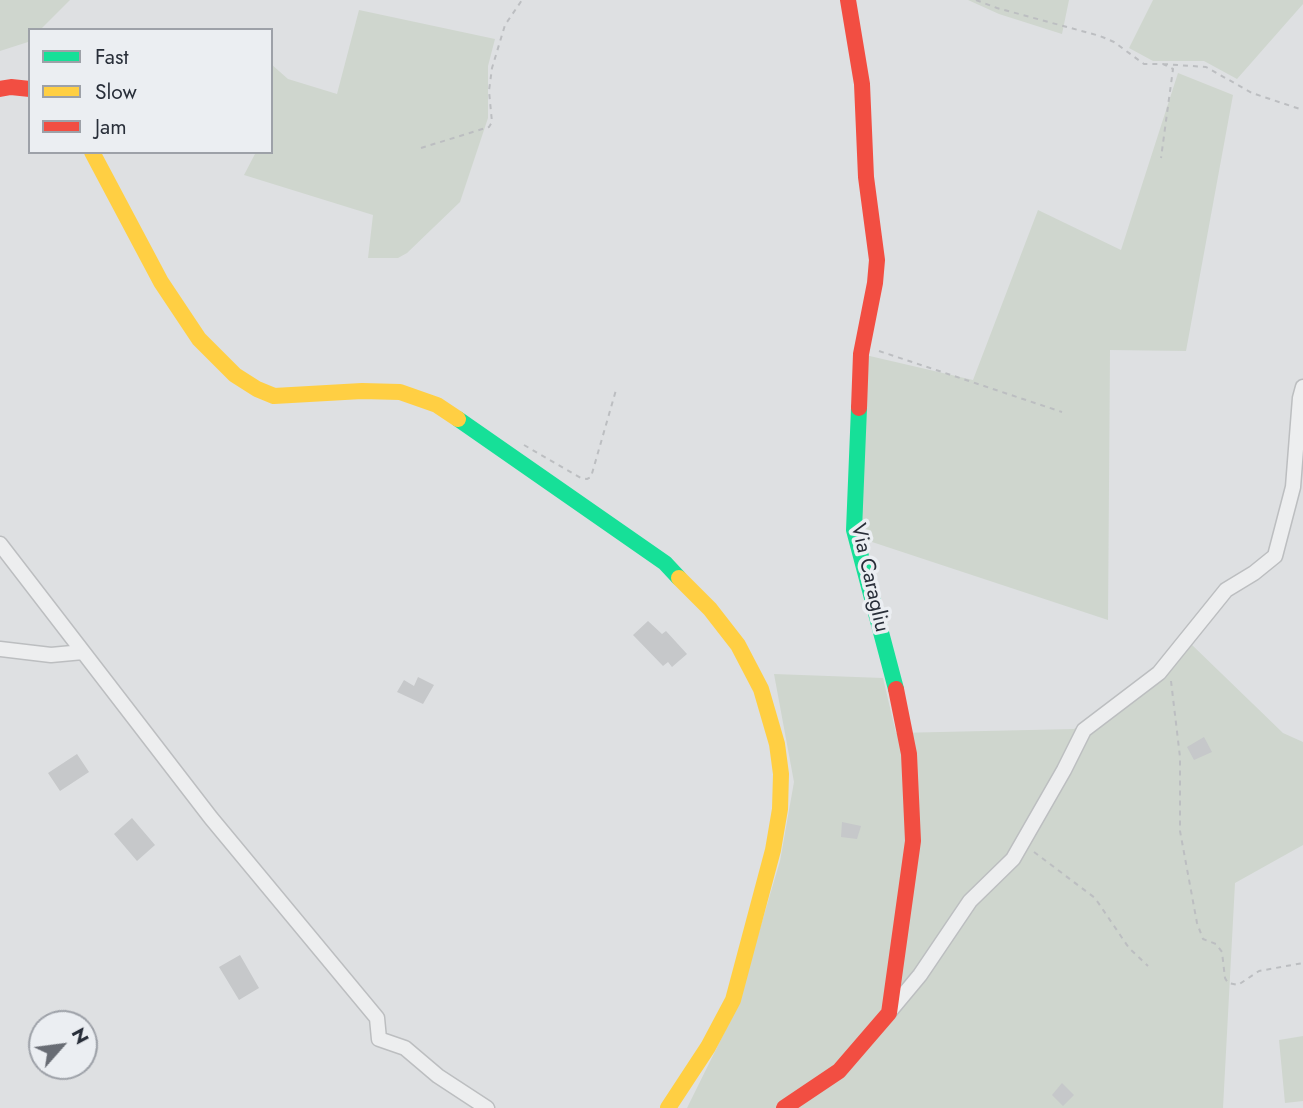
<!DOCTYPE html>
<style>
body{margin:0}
#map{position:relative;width:1303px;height:1108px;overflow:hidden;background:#dee0e2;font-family:Jost,sans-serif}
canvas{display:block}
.legend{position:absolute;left:28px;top:28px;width:245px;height:126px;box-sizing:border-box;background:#ebeef2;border:2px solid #9da1a8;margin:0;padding:9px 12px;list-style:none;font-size:21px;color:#282e39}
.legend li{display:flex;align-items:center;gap:14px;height:35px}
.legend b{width:35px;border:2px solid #9da1a8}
.north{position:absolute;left:28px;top:1010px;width:70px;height:70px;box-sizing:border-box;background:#ebeef2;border:2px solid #9da1a8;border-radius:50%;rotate:62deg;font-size:19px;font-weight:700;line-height:28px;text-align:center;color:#282e39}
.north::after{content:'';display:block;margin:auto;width:24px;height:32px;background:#686c74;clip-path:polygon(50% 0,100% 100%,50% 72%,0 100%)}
</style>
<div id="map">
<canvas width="1303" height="1108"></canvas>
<ul class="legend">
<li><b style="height:9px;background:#16e098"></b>Fast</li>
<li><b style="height:9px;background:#ffcf43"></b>Slow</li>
<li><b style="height:9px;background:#f24e42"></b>Jam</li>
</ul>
<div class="north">N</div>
</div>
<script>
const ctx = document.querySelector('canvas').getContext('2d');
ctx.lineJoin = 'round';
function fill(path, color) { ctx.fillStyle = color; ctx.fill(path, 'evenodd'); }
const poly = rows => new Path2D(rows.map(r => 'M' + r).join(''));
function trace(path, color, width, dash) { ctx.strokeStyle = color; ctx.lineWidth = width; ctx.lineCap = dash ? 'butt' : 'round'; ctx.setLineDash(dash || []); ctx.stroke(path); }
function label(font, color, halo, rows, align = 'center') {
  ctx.font = font + ' Jost,sans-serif'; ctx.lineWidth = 7; ctx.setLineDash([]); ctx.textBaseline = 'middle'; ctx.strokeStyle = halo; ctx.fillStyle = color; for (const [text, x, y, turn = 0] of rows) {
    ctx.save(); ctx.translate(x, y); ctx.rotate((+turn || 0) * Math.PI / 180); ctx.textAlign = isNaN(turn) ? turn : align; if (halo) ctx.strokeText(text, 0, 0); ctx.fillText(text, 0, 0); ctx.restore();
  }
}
const green = poly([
 [0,0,70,0,40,30,30,30,28,42,0,51],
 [968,0,1069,0,1062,34,999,14],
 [1153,0,1303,0,1303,4,1237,79,1204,61,1153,61,1129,48],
 [359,10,495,39,488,66,488,118,460,202,407,253,398,258,368,258,373,215,244,175,256,152,271,152,271,64,288,79,337,94],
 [1178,73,1233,95,1186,351,1110,350,1108,620,860,538,861,354,973,380,1038,210,1121,250],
 [1191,644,1283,733,1303,742,1303,845,1235,883,1223,1108,687,1108,736,1009,780,861,794,782,774,674,883,678,896,733,1074,729],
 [1303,1036,1303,1101,1285,1103,1279,1040]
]);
const building = poly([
 [648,621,662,634,666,631,687,654,672,667,668,662,663,666,633,635],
 [418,677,434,685,423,704,397,692,404,680,414,686],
 [1204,737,1212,752,1194,760,1187,747],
 [77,754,89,772,60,791,48,773],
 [132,818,155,845,137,861,114,834],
 [842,822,861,826,857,839,841,837],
 [240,955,259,988,239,1000,219,967],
 [1062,1083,1074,1095,1063,1106,1052,1095]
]);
const path = poly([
 [976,0,997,8,1100,36,1114,42,1144,64,1163,64,1173,69,1161,158],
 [1163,64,1206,67,1252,93,1303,110],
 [421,148,489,127,492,122,489,91,492,68,505,25,522,0],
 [879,351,1062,412],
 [524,445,581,478,587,479,591,477,616,390],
 [1171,681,1180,757,1180,831,1197,923,1203,939,1216,944,1222,952,1225,978,1228,983,1238,985,1259,971,1303,963],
 [1034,852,1095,898,1129,948,1148,966]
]);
const street = poly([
 [0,544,211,818,377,1018,379,1039,405,1048,438,1076,487,1108],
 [0,649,51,655,83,652],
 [890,1011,920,975,970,901,1013,859,1064,770,1084,730,1159,673,1226,590,1254,573,1275,556,1293,487,1300,398,1303,387]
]);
const fast = poly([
 [859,408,854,530,896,689],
 [458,419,665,563,679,578]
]);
const slow = poly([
 [92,152,161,282,199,339,235,375,257,389,274,396,362,391,400,392,437,405,458,419],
 [668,1108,708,1047,733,1000,773,850,780,809,781,774,777,744,761,689,738,645,710,609,679,578]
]);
const jam = poly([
 [848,0,862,84,866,177,877,260,875,283,861,354,859,408],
 [0,89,11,87,30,89],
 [784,1108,839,1071,889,1013,913,841,909,754,896,689]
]);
const streetNames = [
 ["Via Caragliu",869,578,77]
];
fill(green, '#cfd6ce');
fill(building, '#c6c8ca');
trace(street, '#bcbec0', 17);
trace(path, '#bcbec1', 2, [5, 5]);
trace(street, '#edeeef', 14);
trace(fast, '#16e098', 16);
trace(slow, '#ffcf43', 16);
trace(jam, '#f24e42', 16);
label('21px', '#282e39', '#ebeef2', streetNames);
</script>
